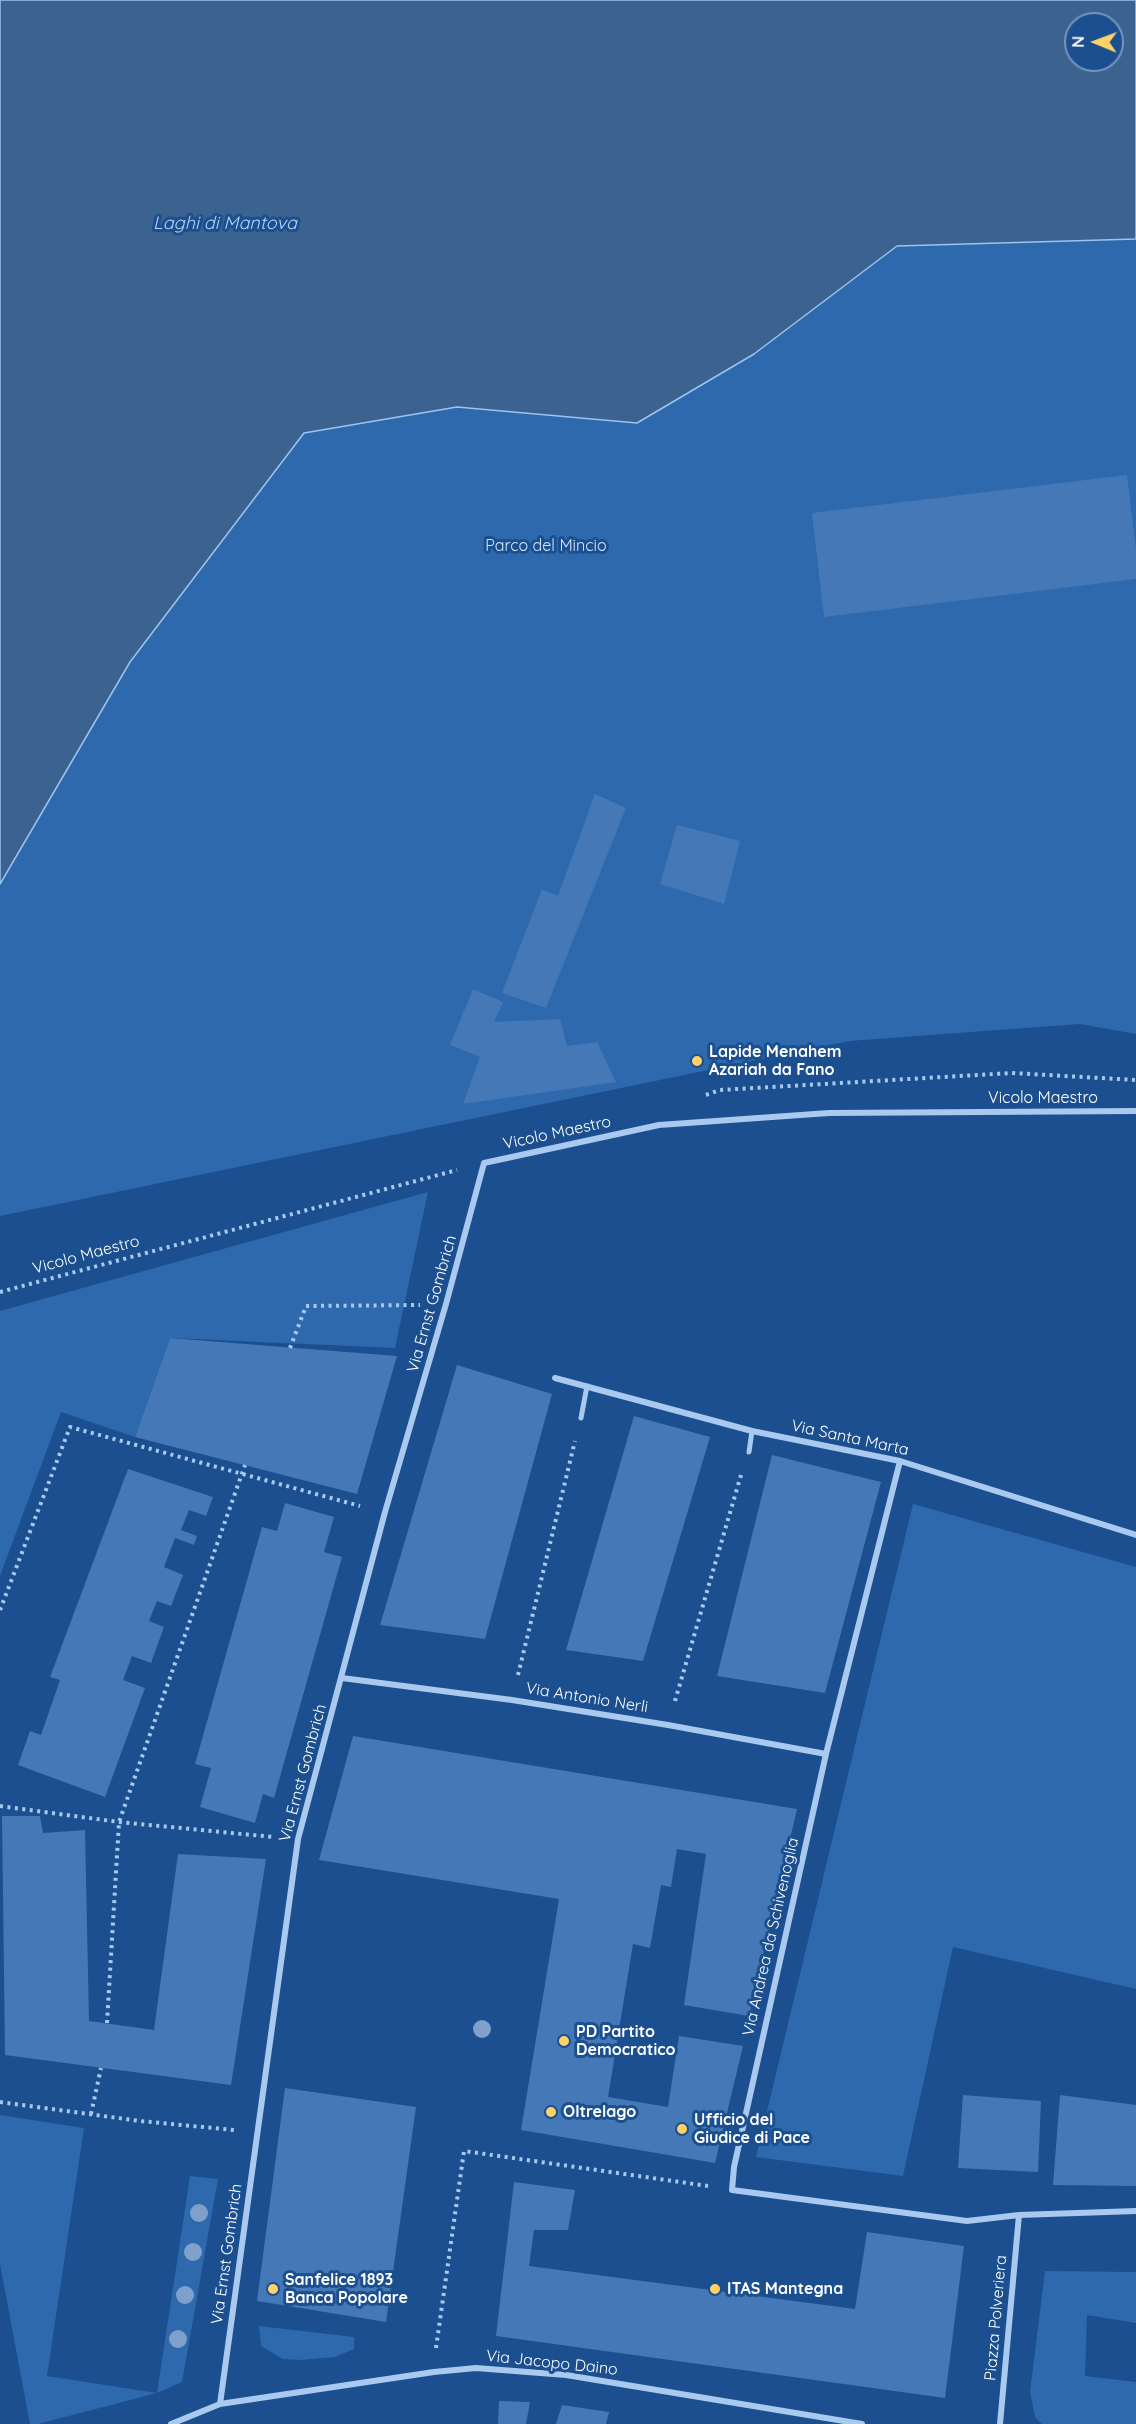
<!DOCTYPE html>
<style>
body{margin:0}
#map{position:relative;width:1136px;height:2424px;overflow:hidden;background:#1b4f8f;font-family:Quicksand,sans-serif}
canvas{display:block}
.north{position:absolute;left:1064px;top:12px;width:60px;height:60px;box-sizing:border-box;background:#1b4f8f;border:2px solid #7695bc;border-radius:50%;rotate:271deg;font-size:16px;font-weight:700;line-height:24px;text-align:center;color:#fff}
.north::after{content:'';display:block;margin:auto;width:21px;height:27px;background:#ffd166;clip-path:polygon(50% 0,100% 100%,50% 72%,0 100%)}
</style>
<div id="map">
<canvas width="1136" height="2424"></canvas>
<div class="north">N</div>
</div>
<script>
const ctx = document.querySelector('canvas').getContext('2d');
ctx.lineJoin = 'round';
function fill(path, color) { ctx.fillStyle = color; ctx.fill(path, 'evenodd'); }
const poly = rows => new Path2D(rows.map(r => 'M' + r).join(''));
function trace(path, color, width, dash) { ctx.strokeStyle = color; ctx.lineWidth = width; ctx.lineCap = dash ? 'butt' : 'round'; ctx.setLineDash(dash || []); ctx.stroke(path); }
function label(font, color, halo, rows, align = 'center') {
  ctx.font = font + ' Quicksand,sans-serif'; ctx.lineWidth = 6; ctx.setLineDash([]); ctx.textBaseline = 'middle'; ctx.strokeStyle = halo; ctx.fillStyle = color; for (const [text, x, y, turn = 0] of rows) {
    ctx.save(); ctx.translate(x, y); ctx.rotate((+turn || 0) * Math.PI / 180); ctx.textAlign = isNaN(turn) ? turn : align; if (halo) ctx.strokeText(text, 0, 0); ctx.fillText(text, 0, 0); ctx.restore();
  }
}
const green = poly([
 [0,0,1136,0,1136,1034,1080,1024,849,1041,0,1216],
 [1076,24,1112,24,1112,60,1076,60],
 [428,1192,395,1348,170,1338,135,1437,61,1412,0,1576,0,1311],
 [913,1504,1136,1567,1136,1989,953,1947,903,2176,756,2157],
 [0,2115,84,2128,47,2376,157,2393,190,2176,218,2179,182,2382,157,2393,38,2424,30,2424,0,2264],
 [1045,2271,1136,2272,1136,2323,1087,2315,1085,2376,1136,2382,1136,2424,1042,2424,1035,2417,1030,2392],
 [259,2326,354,2337,354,2349,335,2357,301,2360,283,2359,261,2346]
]);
const water = poly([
 [0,0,1136,0,1136,239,897,246,754,354,637,423,457,407,304,433,130,662,0,884,0,0],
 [1076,24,1112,24,1112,60,1076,60,1076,24]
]);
const building = poly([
 [1127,475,1136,550,1136,579,824,617,812,513],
 [595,794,626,808,546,1008,502,993,542,889,558,896],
 [677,825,740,841,724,904,660,884],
 [473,989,503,1002,494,1022,560,1019,567,1046,597,1042,616,1082,463,1104,480,1057,450,1045],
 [170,1338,397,1356,357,1494,135,1437],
 [457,1365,552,1394,485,1639,380,1625],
 [634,1416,710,1437,643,1661,566,1650],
 [772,1455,881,1482,825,1693,717,1676],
 [128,1469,213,1497,206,1516,189,1510,181,1530,197,1536,194,1545,175,1538,164,1567,183,1575,171,1606,157,1601,149,1621,164,1627,151,1663,132,1656,123,1680,145,1688,105,1797,18,1765,30,1731,41,1735,60,1680,50,1677],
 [285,1503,334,1517,324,1552,342,1557,274,1798,263,1794,255,1823,200,1807,211,1768,195,1764,262,1527,277,1531],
 [353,1736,797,1809,749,2016,684,2005,706,1854,677,1849,671,1887,661,1885,650,1948,633,1944,608,2097,668,2107,679,2036,743,2046,715,2163,521,2130,559,1899,319,1860],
 [2,1816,40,1816,43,1833,85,1830,89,2021,154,2030,178,1854,266,1859,231,2085,5,2055],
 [285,2088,416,2107,386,2322,257,2301],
 [963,2095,1041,2101,1038,2172,958,2168],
 [1060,2095,1136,2105,1136,2186,1053,2185],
 [514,2182,575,2190,568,2230,534,2230,529,2266,855,2309,867,2232,964,2246,945,2398,496,2336],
 [499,2401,530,2402,526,2424,498,2424],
 [562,2405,609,2412,606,2424,556,2424]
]);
const path = poly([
 [706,1095,720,1090,1012,1073,1136,1080],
 [0,1292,457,1170],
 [290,1348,306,1306,420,1305],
 [0,1610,70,1427,360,1506],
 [518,1675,575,1441],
 [675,1701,741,1475],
 [0,1806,119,1822,273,1837],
 [107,2023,119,1822,245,1465],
 [0,2102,140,2121,234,2130],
 [91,2114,101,2068],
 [436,2348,464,2151,708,2186]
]);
const pedestrian = poly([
 [581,1418,587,1386],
 [749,1452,752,1431]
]);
const minor = poly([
 [555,1378,752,1431,900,1461,1136,1535],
 [900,1461,826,1754,734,2167,732,2190,967,2221,1019,2215,1136,2211],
 [342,1678,512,1700,668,1725,826,1754],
 [220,2404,298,1839,385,1512,446,1304,484,1163,659,1125,829,1113,1136,1111],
 [171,2424,220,2404,434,2372,476,2368,566,2375,862,2424],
 [1000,2424,1019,2215]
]);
const trees = [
 [482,2029],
 [199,2213],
 [193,2252],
 [185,2295],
 [178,2339]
];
const markers = [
 [697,1061,6,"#ffd166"],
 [564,2041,6,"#ffd166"],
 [551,2112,6,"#ffd166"],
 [682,2129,6,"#ffd166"],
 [273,2289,6,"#ffd166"],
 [715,2289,6,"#ffd166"]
];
const parkNames = [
 ["Parco del Mincio",546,546]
];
const poiNames = [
 ["Lapide Menahem",709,1052],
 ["Azariah da Fano",709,1070],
 ["PD Partito",576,2032],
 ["Democratico",576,2050],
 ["Oltrelago",563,2112],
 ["Ufficio del",694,2120],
 ["Giudice di Pace",694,2138],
 ["Sanfelice 1893",285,2280],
 ["Banca Popolare",285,2298],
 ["ITAS Mantegna",727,2289]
];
const streetNames = [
 ["Vicolo Maestro",1043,1098],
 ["Vicolo Maestro",557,1133,-12],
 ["Vicolo Maestro",86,1255,-15],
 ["Via Ernst Gombrich",432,1304,-74],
 ["Via Santa Marta",850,1438,12],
 ["Via Antonio Nerli",587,1698,9],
 ["Via Ernst Gombrich",303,1773,-75],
 ["Via Andrea da Schivenoglia",771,1937,-77],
 ["Via Ernst Gombrich",227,2254,-82],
 ["Piazza Polveriera",996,2318,-85],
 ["Via Jacopo Daino",552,2363,6]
];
const waterNames = [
 ["Laghi di Mantova",225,224]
];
fill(green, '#2e69ad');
fill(water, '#3c6290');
trace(water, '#9cc4f0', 1.5);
fill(building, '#4478b7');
trace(path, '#a9c9ee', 4, [3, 4.5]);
trace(pedestrian, '#a9c9ee', 5);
trace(minor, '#a9c9ee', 6);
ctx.fillStyle = '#7ea0ca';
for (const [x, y] of trees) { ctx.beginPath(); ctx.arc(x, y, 9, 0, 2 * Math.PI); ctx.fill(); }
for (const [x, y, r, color] of markers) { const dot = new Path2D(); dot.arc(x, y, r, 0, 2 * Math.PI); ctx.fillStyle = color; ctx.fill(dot); trace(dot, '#1b4f8f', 2); }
label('16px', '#cfe3fa', '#1b4f8f', parkNames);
label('bold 16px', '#fff', '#1b4f8f', poiNames, 'left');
label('16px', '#fff', '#1b4f8f', streetNames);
label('italic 18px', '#b5d3f5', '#1b4f8f', waterNames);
</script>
